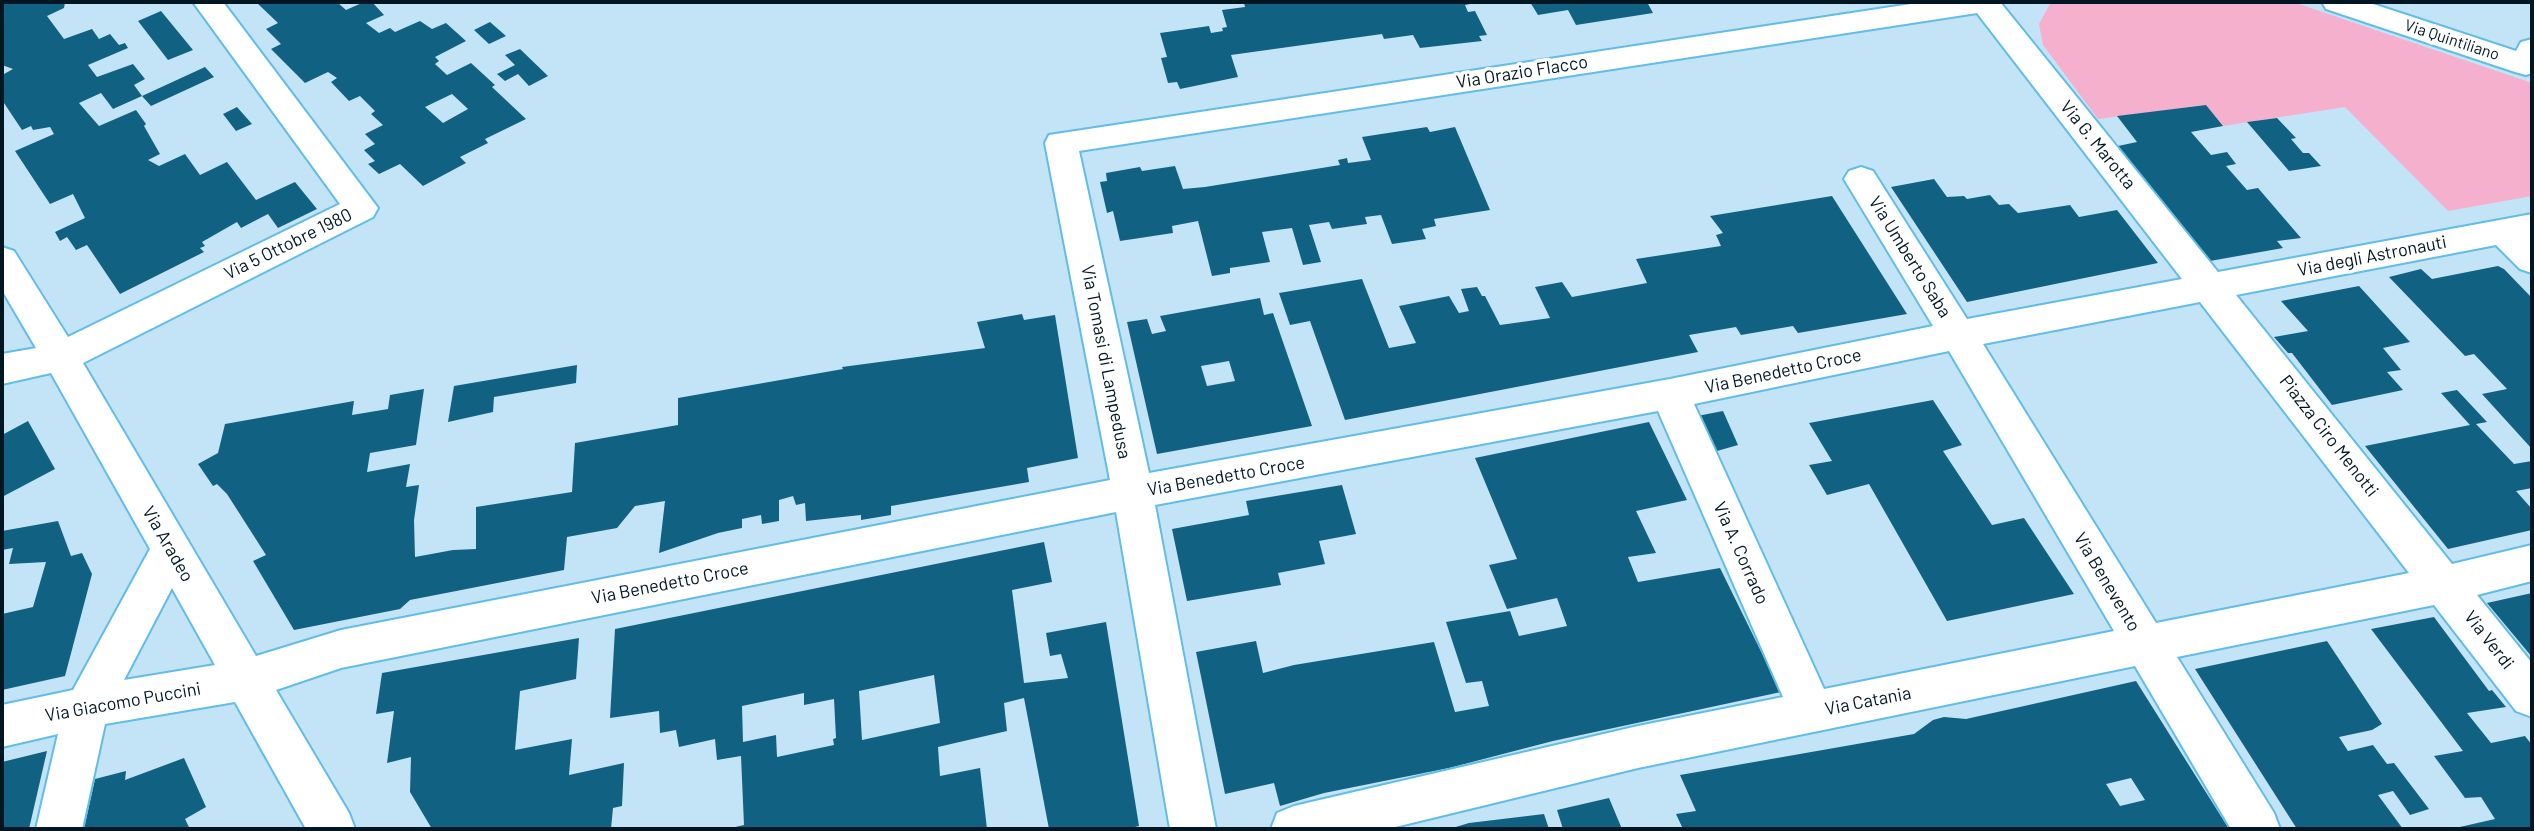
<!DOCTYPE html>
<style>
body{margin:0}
#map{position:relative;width:2534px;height:831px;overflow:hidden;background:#c3e4f6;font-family:Barlow,sans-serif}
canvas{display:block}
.frame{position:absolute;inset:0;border:4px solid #001623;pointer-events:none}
</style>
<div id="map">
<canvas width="2534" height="831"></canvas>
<div class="frame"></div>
</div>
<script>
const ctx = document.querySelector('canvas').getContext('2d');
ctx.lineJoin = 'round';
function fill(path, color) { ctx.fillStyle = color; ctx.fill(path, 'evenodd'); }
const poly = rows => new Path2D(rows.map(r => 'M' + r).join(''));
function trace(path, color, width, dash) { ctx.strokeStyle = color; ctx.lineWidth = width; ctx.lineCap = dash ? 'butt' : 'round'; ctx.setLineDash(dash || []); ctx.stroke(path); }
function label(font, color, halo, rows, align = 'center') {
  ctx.font = font + ' Barlow,sans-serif'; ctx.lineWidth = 7; ctx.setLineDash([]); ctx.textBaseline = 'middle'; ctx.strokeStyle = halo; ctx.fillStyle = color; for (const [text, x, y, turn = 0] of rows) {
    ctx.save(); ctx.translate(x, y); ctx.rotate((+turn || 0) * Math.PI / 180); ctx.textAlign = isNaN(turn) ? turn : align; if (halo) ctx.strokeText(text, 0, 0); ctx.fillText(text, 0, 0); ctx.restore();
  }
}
const green = poly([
 [2051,2,2293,2,2532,83,2532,196,2448,211,2345,107,2223,126,2205,105,2098,119,2043,45,2039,24]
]);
const building = poly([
 [2,2,65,2,64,8,47,16,64,39,92,29,99,39,110,34,119,45,125,43,128,48,88,65,97,77,133,64,145,79,134,85,142,96,113,109,101,93,79,103,99,126,136,110,146,124,144,126,160,154,148,160,159,166,185,154,200,175,227,162,256,200,295,182,317,209,278,228,268,214,241,228,237,222,202,242,205,246,200,248,204,252,120,294,87,245,76,250,67,237,60,241,55,232,85,218,73,194,50,204,15,151,54,134,50,127,33,130,31,126,22,130,2,100,2,79,4,74,13,69,2,65],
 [256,2,337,2,346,10,364,2,372,2,384,15,366,23,379,33,390,28,395,32,420,21,432,29,446,23,466,41,435,57,439,61,435,64,447,75,471,63,495,85,492,87,526,119,485,139,488,143,460,157,466,163,423,186,400,164,379,174,368,164,375,161,364,150,375,144,365,134,383,125,371,114,375,111,360,96,349,101,331,82,337,78,328,72,305,83,271,49,281,44,266,29,278,23],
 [452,94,468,109,443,123,425,107],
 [1256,2,1277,2,1278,4,1295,2,1480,2,1465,5,1468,12,1475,11,1487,35,1479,36,1482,41,1420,48,1413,35,1384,39,1382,34,1231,55,1238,77,1180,89,1177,82,1168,83,1161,58,1167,57,1160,33,1209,26,1211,33,1223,31,1222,28,1227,27,1222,10,1245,7,1244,3],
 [1530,2,1647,2,1653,13,1576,25,1568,10,1538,15],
 [161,11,193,50,168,60,138,21],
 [490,22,506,36,489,44,474,30],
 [520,49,548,76,529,86,518,74,505,81,497,74,515,65,505,55],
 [205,67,214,77,151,106,142,96],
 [2206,105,2223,126,2191,132,2211,155,2227,152,2236,164,2226,166,2247,190,2258,188,2301,238,2277,241,2283,248,2210,261,2118,146,2137,142,2117,116],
 [237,107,252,124,236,131,223,114],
 [2277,118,2296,138,2291,139,2303,153,2309,153,2321,166,2289,171,2247,122],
 [1427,127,1430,132,1455,127,1490,210,1434,219,1436,226,1422,229,1426,239,1392,244,1381,215,1365,217,1367,224,1332,229,1329,222,1309,225,1321,262,1303,265,1292,228,1262,232,1270,262,1230,268,1230,273,1212,276,1198,221,1172,226,1173,233,1120,241,1113,211,1107,213,1100,182,1107,181,1106,173,1140,167,1142,171,1175,166,1183,189,1205,187,1340,165,1338,160,1347,158,1348,163,1371,160,1362,137],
 [1934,179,1947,197,1964,196,1967,199,1990,195,1999,205,2009,204,2018,213,2070,205,2079,217,2117,210,2158,263,1967,302,1891,187],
 [1832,196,1907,314,1798,333,1793,326,1741,335,1736,327,1689,335,1698,352,1345,420,1310,321,1290,325,1279,293,1362,279,1389,348,1416,343,1399,306,1449,296,1459,313,1469,311,1461,289,1477,287,1482,296,1485,296,1500,325,1550,318,1535,287,1562,282,1572,297,1647,283,1636,259,1721,246,1716,235,1723,233,1710,216],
 [2498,266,2504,269,2532,298,2532,449,2482,394,2507,389,2474,354,2465,356,2389,277,2421,269,2432,279],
 [2359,286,2410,342,2383,348,2401,370,2387,372,2403,390,2332,405,2292,353,2288,353,2274,337,2308,331,2281,301],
 [1260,298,1264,315,1273,313,1312,426,1157,454,1127,322,1147,319,1152,334,1166,331,1160,316],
 [1229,361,1235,381,1207,386,1201,366],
 [1022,314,1024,320,1055,315,1078,458,1027,468,1029,482,891,506,891,515,861,520,861,515,806,521,805,503,796,505,793,496,779,500,779,521,762,524,761,515,742,519,742,528,718,533,659,553,665,501,635,506,617,528,567,537,564,570,410,600,400,609,294,630,253,561,266,555,227,494,217,484,213,486,198,464,218,453,225,424,354,401,352,415,388,409,390,395,424,389,416,445,370,453,367,472,410,464,406,487,419,485,414,520,415,557,453,550,476,549,476,507,572,492,575,443,678,425,678,398,843,369,842,367,985,348,977,322],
 [577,365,576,383,494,397,493,412,448,422,454,386],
 [2457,390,2487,422,2476,424,2514,464,2532,461,2532,488,2516,491,2532,509,2532,530,2448,549,2365,446,2470,425,2441,393],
 [1933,400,1962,445,1943,451,1992,525,2024,518,2074,594,1947,621,1869,484,1827,495,1809,465,1832,461,1809,423],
 [1723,411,1738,445,1710,453,1692,417],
 [28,421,55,469,2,497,2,435],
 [1649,422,1687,500,1636,511,1656,553,1628,557,1638,582,1720,568,1781,692,1553,741,1449,768,1324,793,1280,806,1274,783,1225,794,1196,652,1256,641,1263,673,1294,665,1434,642,1455,712,1489,706,1482,681,1466,683,1446,622,1510,611,1519,636,1567,626,1557,598,1507,609,1489,565,1517,559,1475,458],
 [1342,485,1356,534,1319,541,1325,564,1278,573,1281,585,1187,601,1172,529,1249,515,1246,501],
 [58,521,71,556,82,553,92,574,65,676,2,690,2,614,33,607,46,562,9,564,13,548,2,550,2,531],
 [1044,542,1052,582,1012,590,1024,683,1068,678,1061,654,1050,656,1046,633,1106,622,1139,826,1127,829,1049,829,1024,698,1004,703,1007,731,938,747,940,776,980,768,987,829,727,829,744,825,741,756,717,760,715,739,679,747,676,730,660,733,659,711,610,718,615,629],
 [934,675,940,723,862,740,859,691],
 [804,693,804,705,834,699,836,738,833,739,834,745,777,757,776,735,743,742,742,706],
 [2532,593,2532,657,2487,603],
 [2434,617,2489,691,2492,690,2506,707,2467,713,2491,743,2525,736,2532,745,2532,829,2451,829,2495,819,2481,797,2465,798,2434,756,2463,751,2371,629],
 [579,638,576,679,520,691,515,750,572,739,569,775,624,763,622,806,613,808,611,829,432,829,410,792,411,757,387,763,394,711,376,714,382,673],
 [2327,641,2382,724,2372,730,2339,737,2348,751,2373,745,2387,764,2394,763,2429,809,2410,815,2393,791,2378,795,2403,829,2297,829,2195,669],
 [2136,681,2229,829,1683,829,1676,814,1696,811,1680,775,1914,734,1933,720,1944,717,1966,719],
 [2131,778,2145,800,2120,806,2106,784],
 [47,751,29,829,2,829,2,762],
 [184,758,206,807,185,819,190,829,84,829,95,779,126,771,125,780],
 [1609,798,1622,829,1563,829,1557,810],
 [1544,814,1549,829,1449,829,1469,823]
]);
const minor = poly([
 [193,2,223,2,378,208,373,217,83,363,256,656,341,630,1110,480,1045,143,1049,135,1924,2,2000,2,2218,272,2532,214,2532,273,2520,269,2496,245,2236,295,2452,564,2532,545,2532,581,2477,595,2532,663,2532,717,2516,711,2434,605,2177,657,2274,813,2280,829,2231,829,2135,666,1638,768,1387,829,1271,829,1277,813,1294,806,1638,726,1783,697,1658,411,1155,505,1216,829,1170,829,1116,512,341,668,276,690,349,813,355,829,306,829,235,702,105,724,82,829,36,829,58,734,2,747,2,705,73,690,150,549,51,373,2,384,2,354,36,348,2,290,2,247,14,251,68,337,340,204,193,2],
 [1977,13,2182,279,1967,319,1873,171,1861,167,1849,171,1844,179,1933,326,1670,379,1149,473,1079,151,1977,13],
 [2200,302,2409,573,2156,623,1983,344,2200,302],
 [1949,351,2114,631,1824,689,1694,404,1949,351],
 [172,588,215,665,124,680,172,588],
 [2322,2,2367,2,2516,51,2521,42,2532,39,2532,73,2526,75,2515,72,2326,9,2322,2]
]);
const farStreetnames = [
 ["Via Quintiliano",2452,40,18]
];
const streetNames = [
 ["Via Orazio Flacco",1522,72,-9],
 ["Via G. Marotta",2098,145,51],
 ["Via 5 Ottobre 1980",288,244,-26],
 ["Via degli Astronauti",2372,256,-11],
 ["Via Umberto Saba",1910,257,58],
 ["Via Tomasi di Lampedusa",1106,362,79],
 ["Via Benedetto Croce",1783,371,-12],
 ["Piazza Ciro Menotti",2329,436,52],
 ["Via Benedetto Croce",1226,476,-10],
 ["Via Aradeo",168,544,60],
 ["Via A. Corrado",1741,553,66],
 ["Via Benevento",2107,582,59],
 ["Via Benedetto Croce",670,583,-11],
 ["Via Verdi",2489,640,52],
 ["Via Catania",1868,701,-11],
 ["Via Giacomo Puccini",123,702,-10]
];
fill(green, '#f4b0cd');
fill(building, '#116282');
trace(minor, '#61bde8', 4);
fill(minor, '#fff');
label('16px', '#001623', '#fff', farStreetnames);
label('18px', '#001623', '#fff', streetNames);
</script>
